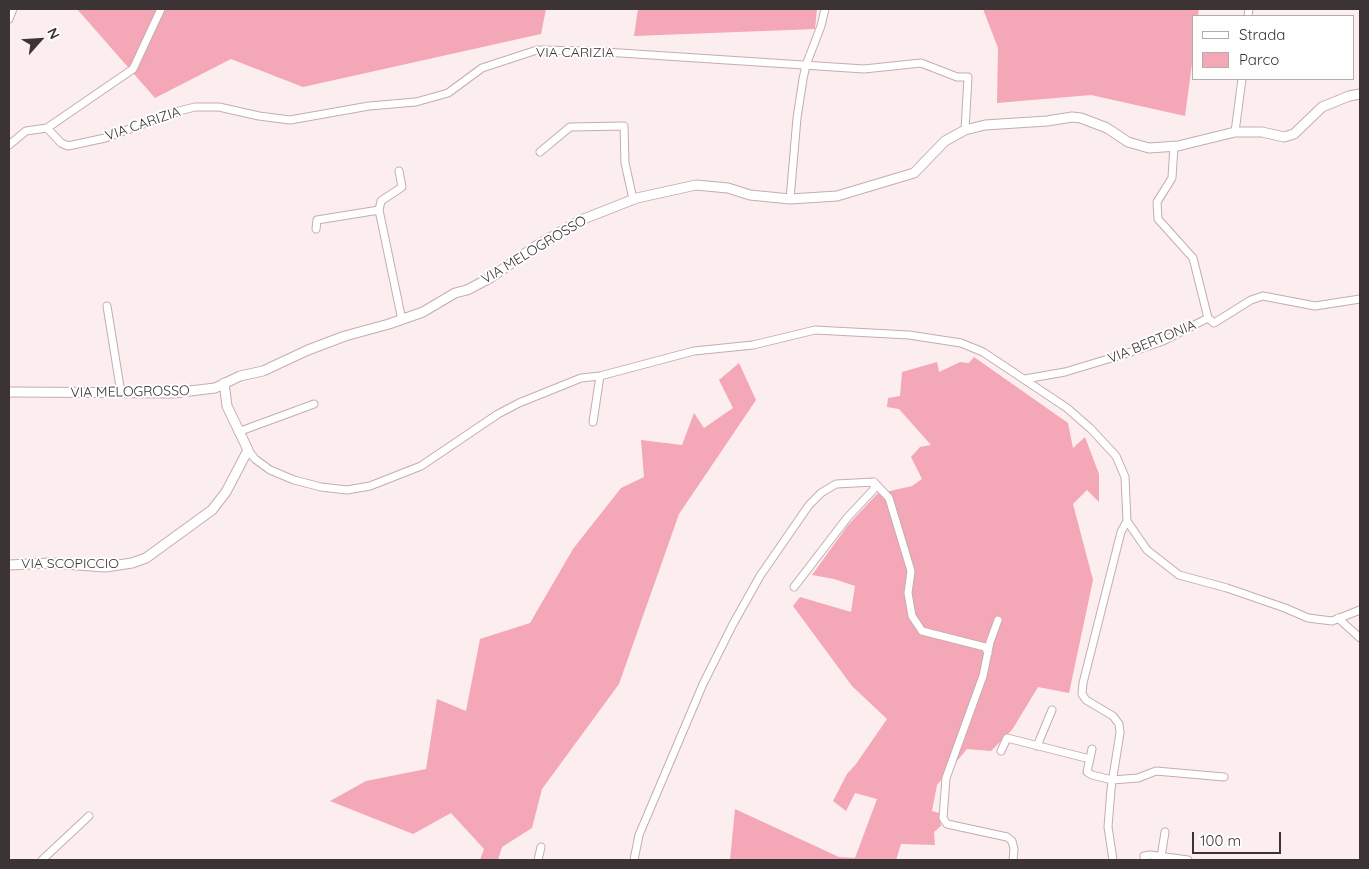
<!DOCTYPE html>
<style>
body{margin:0}
#map{position:relative;width:1369px;height:869px;overflow:hidden;background:#fcedef;font-family:Quicksand,sans-serif}
canvas{display:block}
.frame{position:absolute;inset:0;border:10px solid #3c3334;pointer-events:none}
.legend{position:absolute;left:1192px;top:15px;width:162px;height:65px;box-sizing:border-box;background:#fefefe;border:1px solid #b0adad;margin:0;padding:6px 9px;list-style:none;font-size:15px;color:#3c3334}
.legend li{display:flex;align-items:center;gap:10px;height:25px}
.legend b{width:25px;border:1px solid #b0adad}
.north{position:absolute;left:15px;top:15px;width:50px;height:50px;-webkit-text-stroke:4px #fefefe;paint-order:stroke;rotate:64deg;font-size:14px;font-weight:700;line-height:20px;text-align:center;color:#3c3334}
.north::after{content:'';display:block;margin:auto;width:18px;height:22px;background:#3c3334;clip-path:polygon(50% 0,100% 100%,50% 72%,0 100%)}
.scale{position:absolute;left:1192px;top:832px;width:89px;height:22px;box-sizing:border-box;border:2px solid #3c3334;border-top:0;padding-left:6px;font-size:15px;line-height:18px;white-space:nowrap;color:#3c3334;-webkit-text-stroke:4px #fefefe;paint-order:stroke}
</style>
<div id="map">
<canvas width="1369" height="869"></canvas>
<div class="frame"></div>
<ul class="legend">
<li><b style="height:6px;background:#fff"></b>Strada</li>
<li><b style="height:14px;background:#f4a7b6"></b>Parco</li>
</ul>
<div class="north">N</div>
<div class="scale">100 m</div>
</div>
<script>
const ctx = document.querySelector('canvas').getContext('2d');
ctx.lineJoin = 'round';
function fill(path, color) { ctx.fillStyle = color; ctx.fill(path, 'evenodd'); }
const poly = rows => new Path2D(rows.map(r => 'M' + r).join(''));
function trace(path, color, width, dash) { ctx.strokeStyle = color; ctx.lineWidth = width; ctx.lineCap = dash ? 'butt' : 'round'; ctx.setLineDash(dash || []); ctx.stroke(path); }
function label(font, color, halo, rows, align = 'center') {
  ctx.font = font + ' Quicksand,sans-serif'; ctx.lineWidth = 4; ctx.setLineDash([]); ctx.textBaseline = 'middle'; ctx.strokeStyle = halo; ctx.fillStyle = color; for (const [text, x, y, turn = 0] of rows) {
    ctx.save(); ctx.translate(x, y); ctx.rotate((+turn || 0) * Math.PI / 180); ctx.textAlign = isNaN(turn) ? turn : align; if (halo) ctx.strokeText(text, 0, 0); ctx.fillText(text, 0, 0); ctx.restore();
  }
}
const green = poly([
 [77,9,546,9,541,34,303,87,231,59,155,98],
 [638,9,817,9,815,29,634,36],
 [983,9,1199,9,1198,16,1193,16,1193,56,1185,116,1091,95,997,103,998,48],
 [974,357,1068,423,1073,448,1085,437,1099,474,1099,502,1087,490,1073,504,1093,580,1069,693,1038,687,1012,730,991,751,967,749,937,785,932,811,939,813,941,826,934,832,935,845,901,844,896,860,730,860,735,809,839,857,855,858,877,799,855,793,846,811,833,801,847,774,856,764,887,719,852,686,793,606,800,597,851,612,855,586,834,579,812,575,848,525,877,494,912,486,922,479,911,457,920,447,931,445,899,409,887,407,888,398,900,396,902,372,937,362,939,372,960,362,969,363],
 [739,363,756,400,679,514,619,684,542,789,532,828,502,847,498,860,480,860,484,849,451,813,413,834,330,801,366,781,426,769,437,699,466,711,480,639,530,623,573,549,621,488,644,477,641,440,682,445,694,413,704,428,733,408,719,380]
]);
const minor = poly([
 [1248,16,1249,9],
 [9,19,13,9],
 [47,128,133,69,161,9],
 [1235,132,1242,79],
 [9,145,26,131,47,128,61,143,68,146,105,138,179,111,195,107,219,107,259,116,290,120,369,106,416,102,448,93,482,68,537,50,590,51,864,69,921,63,957,77,968,77,965,130],
 [1174,146,1172,178,1157,202,1158,219,1193,258,1208,318],
 [540,152,570,127,624,126,625,163,633,199],
 [790,199,797,118,803,79,806,65,821,26,825,9],
 [379,210,381,201,402,187,399,171],
 [316,229,317,220,379,210,402,320],
 [107,306,121,393],
 [1025,379,1065,372,1128,353,1163,341,1208,318,1214,323,1251,300,1263,296,1315,306,1360,299],
 [593,422,600,376],
 [238,432,314,404],
 [248,450,255,459,270,470,294,480,321,487,347,490,370,486,421,466,498,414,519,403,581,378,600,376,694,351,753,345,815,330,909,335,961,343,983,352,1067,408,1091,429,1116,456,1125,477,1127,521,1121,532,1083,683,1082,694,1086,700,1113,716,1119,724,1120,733,1111,789,1108,827,1113,860],
 [874,482,889,498,911,571,908,593,912,616,922,631,985,647,988,653],
 [1127,521,1147,550,1179,575,1227,588,1285,608,1308,618,1332,621,1360,610],
 [1338,618,1360,638],
 [998,620,990,642,983,676,946,778,943,818,947,824,1007,837,1012,841,1014,849,1013,860],
 [1037,746,1052,710],
 [1092,749,1087,772,1092,775,1112,780,1138,778,1156,771,1224,777],
 [1001,751,1007,738,1090,759],
 [1161,857,1165,832],
 [42,860,89,816],
 [538,860,541,847],
 [634,860,639,835,703,684,733,624,760,576,809,505,821,493,836,484,874,482,874,489,847,518,794,587],
 [1144,860,1144,856,1150,855,1188,860]
]);
const tertiary = poly([
 [9,392,173,393,215,388,240,376,263,371,308,350,345,336,389,324,423,312,455,293,467,290,490,278,536,246,581,220,637,198,696,185,728,188,750,195,790,199,837,196,914,173,945,141,965,130,985,125,1047,121,1072,117,1081,118,1107,128,1128,142,1149,148,1178,146,1235,132,1262,132,1284,137,1294,134,1322,107,1349,96,1360,94],
 [9,565,51,563,105,567,132,563,146,558,212,510,226,492,248,450,227,406,224,383]
]);
const streetNames = [
 ["VIA CARIZIA",575,53],
 ["VIA CARIZIA",143,124,-19],
 ["VIA MELOGROSSO",534,250,-31],
 ["VIA BERTONIA",1152,342,-22],
 ["VIA MELOGROSSO",130,392,-1],
 ["VIA SCOPICCIO",70,564]
];
fill(green, '#f4a7b6');
trace(minor, '#c4adb1', 9);
trace(tertiary, '#c4adb1', 11);
trace(minor, '#fff', 7);
trace(tertiary, '#fff', 9);
label('14px', '#3c3334', '#fefefe', streetNames);
</script>
